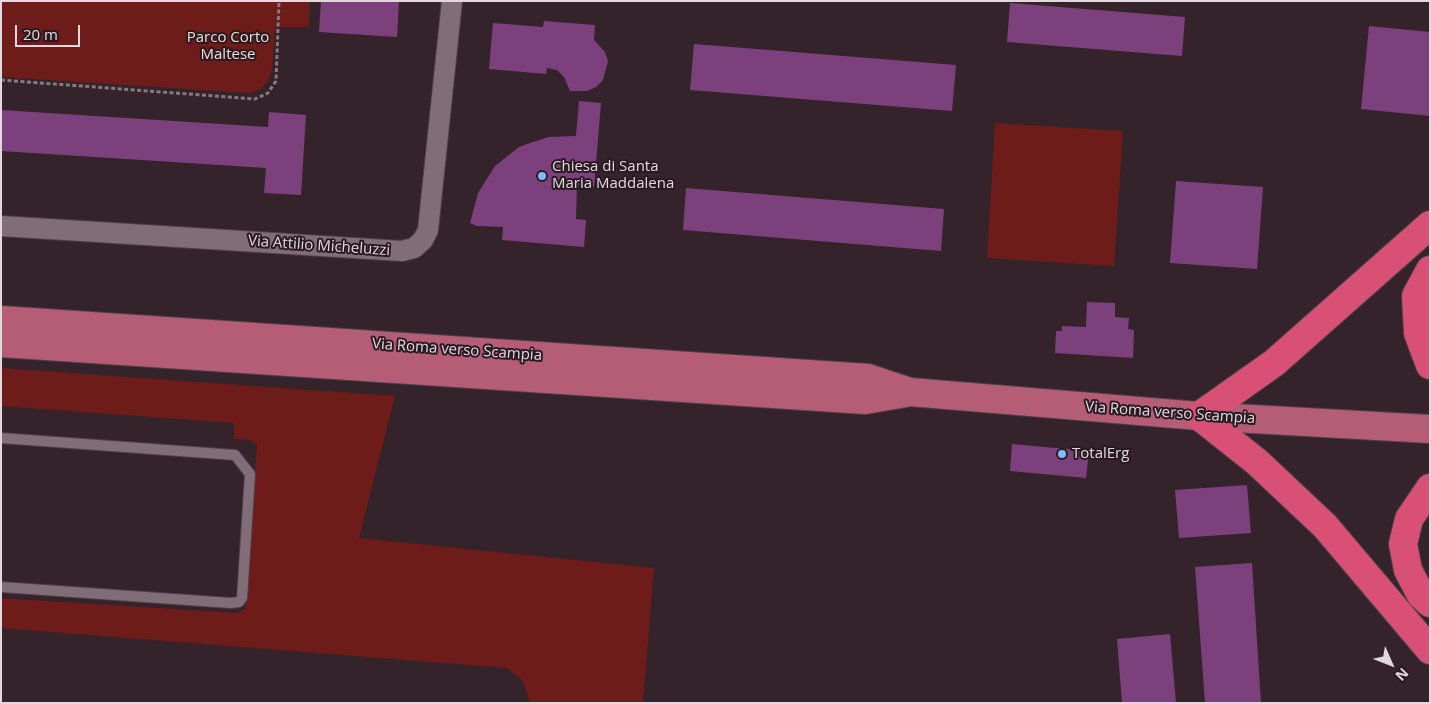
<!DOCTYPE html>
<style>
body{margin:0}
#map{position:relative;width:1431px;height:704px;overflow:hidden;background:#34232b;font-family:"Open Sans",sans-serif}
canvas{display:block}
.frame{position:absolute;inset:0;border:2px solid #e4d8de;pointer-events:none}
.north{position:absolute;left:1366px;top:639px;width:50px;height:50px;-webkit-text-stroke:4px #291a22;paint-order:stroke;rotate:134deg;font-size:14px;font-weight:700;line-height:20px;text-align:center;color:#e4d8de}
.north::after{content:'';display:block;margin:auto;width:18px;height:22px;background:#e4d8de;clip-path:polygon(50% 0,100% 100%,50% 72%,0 100%)}
.scale{position:absolute;left:15px;top:25px;width:65px;height:22px;box-sizing:border-box;border:2px solid #e4d8de;border-top:0;padding-left:6px;font-size:15px;line-height:18px;white-space:nowrap;color:#e4d8de;-webkit-text-stroke:4px #291a22;paint-order:stroke}
</style>
<div id="map">
<canvas width="1431" height="704"></canvas>
<div class="frame"></div>
<div class="north">N</div>
<div class="scale">20 m</div>
</div>
<script>
const ctx = document.querySelector('canvas').getContext('2d');
ctx.lineJoin = 'round';
function fill(path, color) { ctx.fillStyle = color; ctx.fill(path, 'evenodd'); }
const poly = rows => new Path2D(rows.map(r => 'M' + r).join(''));
function trace(path, color, width, dash) { ctx.strokeStyle = color; ctx.lineWidth = width; ctx.lineCap = dash ? 'butt' : 'round'; ctx.setLineDash(dash || []); ctx.stroke(path); }
function label(font, color, halo, rows, align = 'center') {
  ctx.font = font + ' "Open Sans",sans-serif'; ctx.lineWidth = 4; ctx.setLineDash([]); ctx.textBaseline = 'middle'; ctx.strokeStyle = halo; ctx.fillStyle = color; for (const [text, x, y, turn = 0] of rows) {
    ctx.save(); ctx.translate(x, y); ctx.rotate((+turn || 0) * Math.PI / 180); ctx.textAlign = isNaN(turn) ? turn : align; if (halo) ctx.strokeText(text, 0, 0); ctx.fillText(text, 0, 0); ctx.restore();
  }
}
const green = poly([
 [1,1,310,1,309,27,275,27,272,70,268,81,261,89,250,93,1,77],
 [995,123,1123,131,1114,266,987,258],
 [1,368,395,396,359,538,654,568,643,703,530,703,522,680,507,668,1,628,1,598,237,613,245,609,257,445,249,440,234,439,234,423,1,406]
]);
const building = poly([
 [321,1,399,1,397,37,319,32],
 [1010,3,1185,17,1182,56,1007,42],
 [544,21,595,25,594,40,605,52,608,61,603,80,596,87,587,91,570,91,564,77,557,70,547,68,546,74,489,69,493,23,543,27],
 [1369,26,1430,32,1430,116,1361,109],
 [694,44,956,65,952,111,690,90],
 [579,101,601,103,594,187,577,186,576,219,586,220,584,247,502,240,503,227,477,226,470,223,478,193,495,166,519,147,527,144,549,137,576,136],
 [1,110,268,127,269,112,306,115,301,195,264,193,266,168,1,151],
 [1176,181,1263,187,1257,269,1170,263],
 [686,188,944,209,941,251,683,230],
 [1087,302,1115,303,1115,317,1129,318,1128,329,1134,330,1133,358,1055,353,1056,331,1062,331,1062,326,1086,327],
 [1012,444,1089,451,1086,478,1010,471],
 [1247,485,1251,533,1179,538,1175,490],
 [1252,563,1261,703,1205,703,1195,567],
 [1170,634,1176,703,1122,703,1117,639]
]);
const path = poly([
 [1,80,255,99,268,93,276,81,279,1]
]);
const lane = poly([
 [1,438,235,455,250,474,242,598,239,602,231,603,1,587]
]);
const street = poly([
 [1,226,402,251,414,248,423,240,428,230,452,1]
]);
const primary = poly([
 [1,320,868,378,910,392,1199,416,1430,429],
 [1,343,865,400,906,393]
]);
const highway = poly([
 [1430,225,1274,363,1199,416,1257,462,1325,526,1430,650],
 [1430,270,1416,296,1418,333,1430,365],
 [1430,488,1409,519,1403,544,1408,570,1421,595,1430,603]
]);
const markers = [
 [542,176,5,"#7ebdf9"],
 [1062,454,5,"#7ebdf9"]
];
const parkNames = [
 ["Parco Corto",228,38],
 ["Maltese",228,55]
];
const poiNames = [
 ["Chiesa di Santa",552,167],
 ["Maria Maddalena",552,184],
 ["TotalErg",1072,454]
];
const streetNames = [
 ["Via Attilio Micheluzzi",319,246,4],
 ["Via Roma verso Scampia",457,350,4],
 ["Via Roma verso Scampia",1170,413,4]
];
fill(green, '#6d1c19');
fill(building, '#7c417c');
trace(lane, '#4f4149', 12);
trace(street, '#4f4149', 22);
trace(primary, '#4f4149', 30);
trace(highway, '#4f4149', 30);
trace(path, '#877980', 3, [4, 2.5]);
trace(lane, '#816d77', 10);
trace(street, '#816d77', 20);
trace(primary, '#b55c76', 28);
trace(highway, '#d85075', 28);
for (const [x, y, r, color] of markers) { const dot = new Path2D(); dot.arc(x, y, r, 0, 2 * Math.PI); ctx.fillStyle = color; ctx.fill(dot); trace(dot, '#291a22', 2); }
label('15px', '#f4dbd7', '#291a22', parkNames);
label('15px', '#e4d8de', '#291a22', poiNames, 'left');
label('15px', '#e4d8de', '#291a22', streetNames);
</script>
